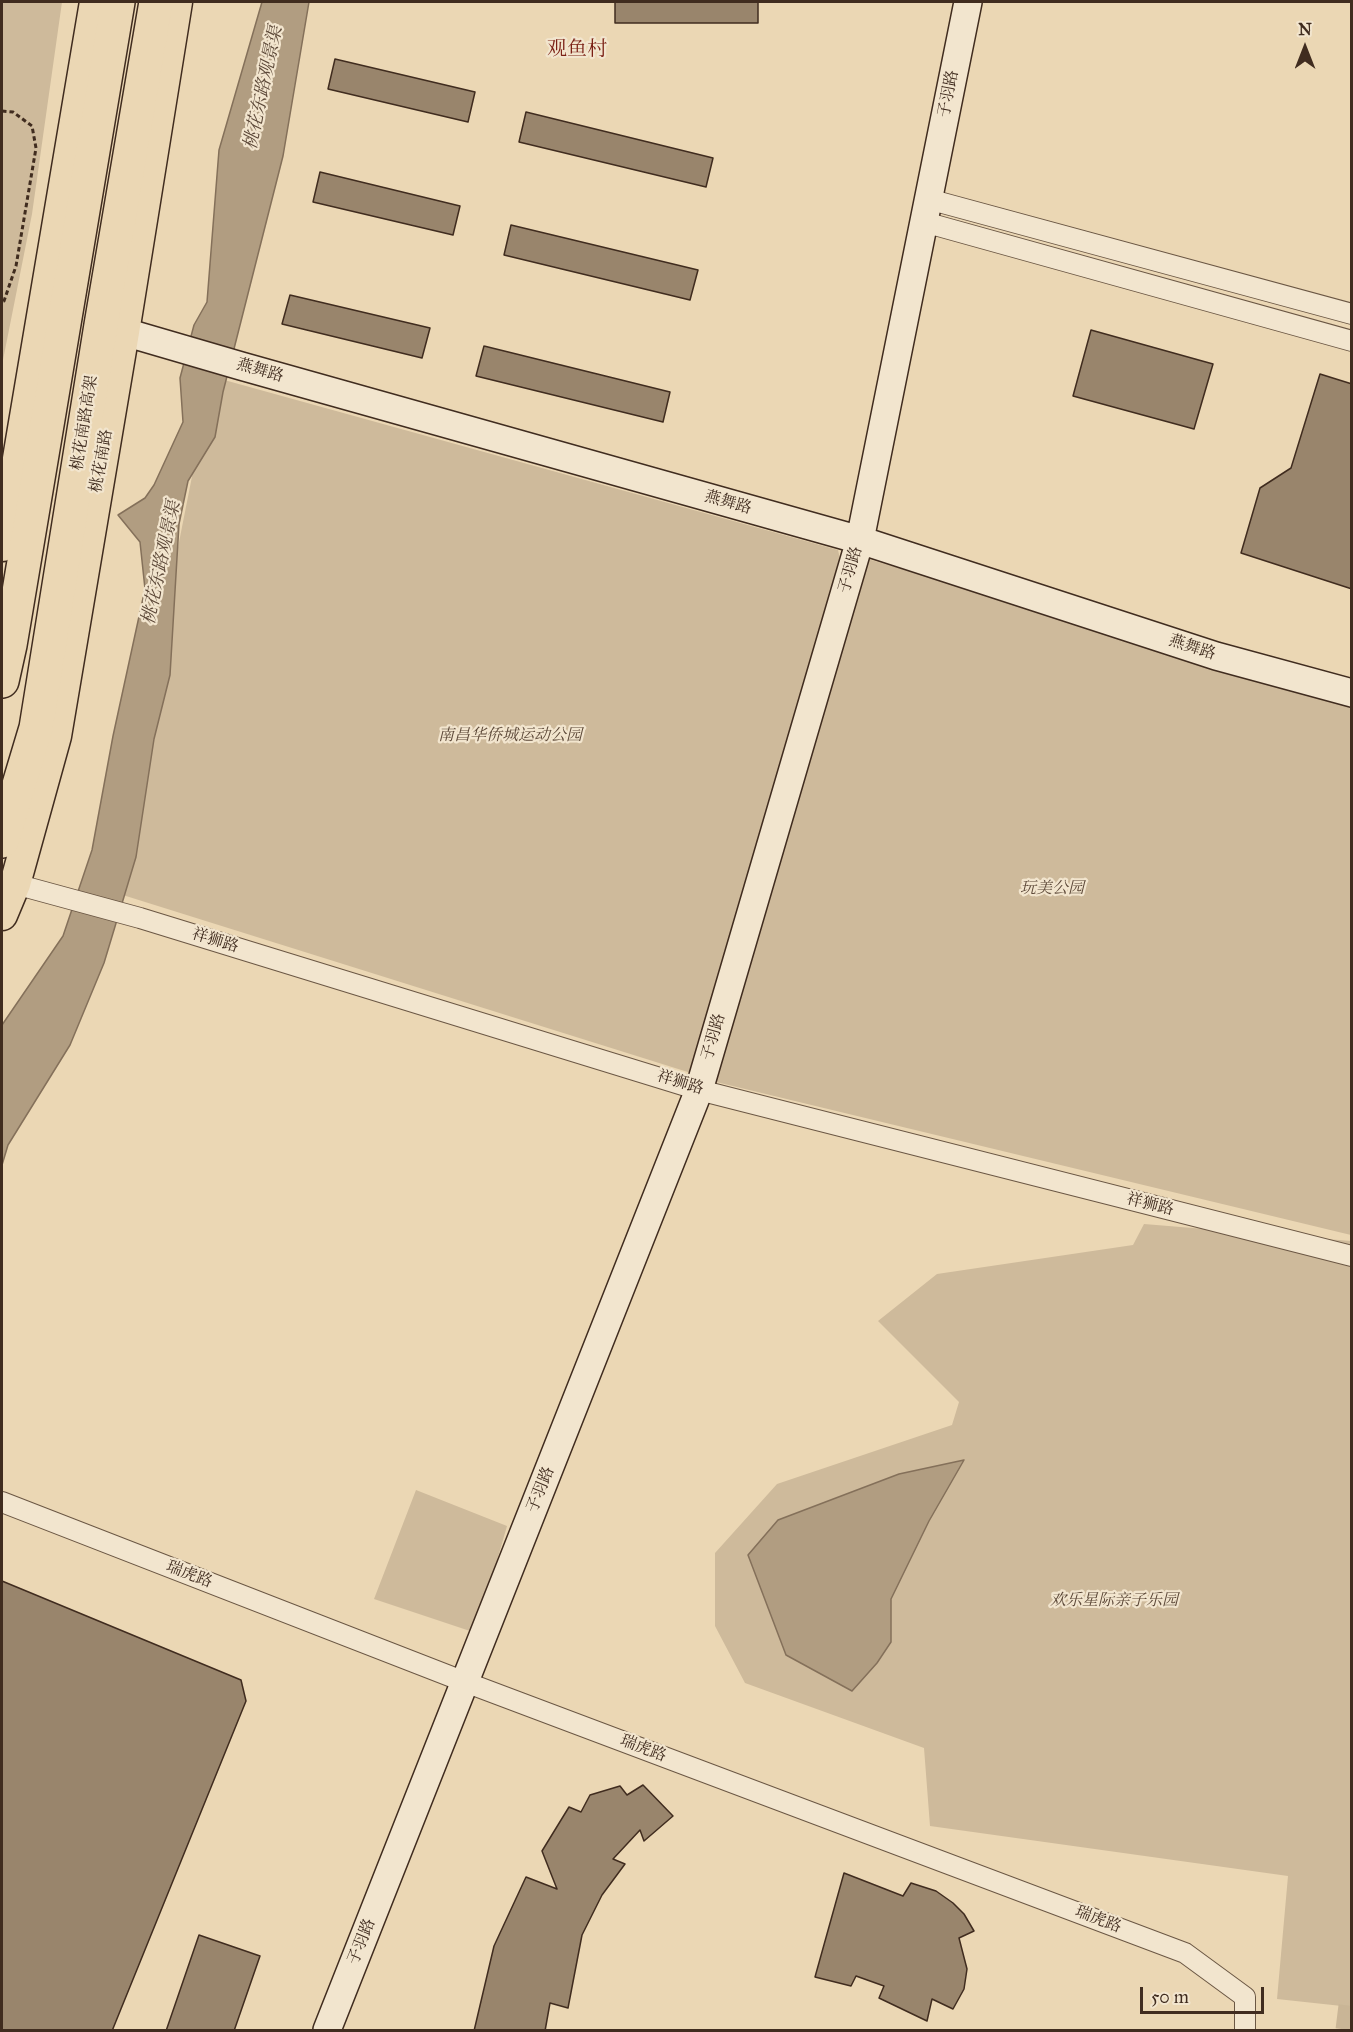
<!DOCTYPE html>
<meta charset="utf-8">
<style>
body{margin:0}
#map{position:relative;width:1353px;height:2032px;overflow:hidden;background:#ebd7b4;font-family:"IM FELL Great Primer",serif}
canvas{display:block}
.frame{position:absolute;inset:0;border:3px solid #402c1f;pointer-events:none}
.north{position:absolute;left:1275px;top:18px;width:60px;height:60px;-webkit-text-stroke:4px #f2e5ce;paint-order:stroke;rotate:0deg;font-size:16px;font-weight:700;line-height:24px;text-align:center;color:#402c1f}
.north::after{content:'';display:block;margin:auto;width:21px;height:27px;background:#402c1f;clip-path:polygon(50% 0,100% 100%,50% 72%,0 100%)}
.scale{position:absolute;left:1140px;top:1987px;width:124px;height:27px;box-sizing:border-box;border:3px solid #402c1f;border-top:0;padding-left:8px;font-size:18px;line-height:21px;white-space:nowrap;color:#402c1f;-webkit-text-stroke:4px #f2e5ce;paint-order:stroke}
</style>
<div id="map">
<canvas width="1353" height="2032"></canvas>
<div class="frame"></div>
<div class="north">N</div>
<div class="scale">50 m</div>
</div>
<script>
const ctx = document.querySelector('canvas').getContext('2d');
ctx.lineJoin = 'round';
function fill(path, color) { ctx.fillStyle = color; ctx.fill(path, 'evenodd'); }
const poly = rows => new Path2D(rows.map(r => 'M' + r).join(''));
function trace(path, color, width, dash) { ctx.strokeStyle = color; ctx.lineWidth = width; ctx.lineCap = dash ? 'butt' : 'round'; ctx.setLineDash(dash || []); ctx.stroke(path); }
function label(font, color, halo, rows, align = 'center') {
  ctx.font = font + ' "IM FELL Great Primer","Noto Serif SC",serif'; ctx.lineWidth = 4.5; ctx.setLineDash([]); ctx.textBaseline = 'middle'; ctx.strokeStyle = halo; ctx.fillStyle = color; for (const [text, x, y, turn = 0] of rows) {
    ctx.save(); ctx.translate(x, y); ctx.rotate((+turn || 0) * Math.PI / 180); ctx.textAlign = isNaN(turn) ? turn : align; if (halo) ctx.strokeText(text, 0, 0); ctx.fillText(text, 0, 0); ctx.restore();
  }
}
const green = poly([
 [2,2,62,2,32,214,2,365],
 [217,378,838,550,843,572,691,1073,110,891,200,436],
 [864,558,1351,697,1351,1235,716,1082],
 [1144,1224,1351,1241,1351,2007,1277,1999,1288,1876,930,1826,924,1748,745,1683,715,1626,715,1553,777,1484,952,1425,959,1402,878,1321,937,1274,1133,1245],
 [416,1490,507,1526,476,1633,374,1599]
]);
const water = poly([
 [262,2,309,2,283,156,223,392,215,437,188,481,179,524,170,675,154,739,136,857,104,963,70,1045,8,1145,2,1165,2,1025,63,936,92,850,113,736,145,589,140,542,118,515,145,498,154,485,183,422,180,378,194,325,207,302,219,150,262,2],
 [964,1460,929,1521,891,1599,891,1642,877,1663,852,1691,786,1655,748,1555,778,1520,899,1474,964,1460]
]);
const building = poly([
 [615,2,758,2,758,23,615,23,615,2],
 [335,59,475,92,468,122,328,89,335,59],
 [526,112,713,158,706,187,519,142,526,112],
 [320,172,460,206,453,235,313,202,320,172],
 [511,225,698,270,690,300,504,255,511,225],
 [290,295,430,328,422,358,282,324,290,295],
 [1091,330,1213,364,1194,429,1073,396,1091,330],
 [484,346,670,392,663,422,476,376,484,346],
 [1320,374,1352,384,1352,589,1241,553,1260,488,1291,468,1320,374],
 [2,1581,241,1680,246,1701,112,2031,2,2031,2,1581],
 [643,1785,673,1816,644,1841,640,1830,613,1859,625,1864,602,1895,582,1935,568,2008,550,2003,545,2031,474,2031,494,1946,526,1877,557,1889,542,1851,569,1807,581,1812,590,1795,620,1786,627,1795,643,1785],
 [844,1873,903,1896,911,1883,936,1891,953,1903,964,1914,974,1931,959,1938,967,1969,964,1989,953,2009,932,1999,927,2021,879,1998,884,1986,856,1976,851,1986,815,1977,844,1873],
 [199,1935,260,1956,234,2031,166,2031,199,1935]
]);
const secondaryTunnel = poly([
 [1349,2030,1352,2006]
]);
const path = poly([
 [2,111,13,112,32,126,36,148,16,266,4,301,2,302]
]);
const street = poly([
 [928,199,1352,314],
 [924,222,1352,341],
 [15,884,140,918,699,1090,1352,1256],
 [2,1502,465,1682,1185,1953,1245,1997,1245,2030]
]);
const secondary = poly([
 [104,326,241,366,860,540,1216,656,1352,693],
 [327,2030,699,1090,860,540,968,2]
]);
const primary = poly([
 [2,546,12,494,95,2],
 [2,915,15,884,56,736,124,332,177,2]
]);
const highway = poly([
 [2,681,10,645,118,2],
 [2,841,36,728,101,325,156,2]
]);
const streetNames = [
 ["子羽路",949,94,-79],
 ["燕舞路",260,371,16],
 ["桃花南路高架",85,423,-81],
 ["桃花南路",102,461,-80],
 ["燕舞路",728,503,16],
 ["子羽路",851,570,-74],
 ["燕舞路",1192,648,18],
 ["祥狮路",215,941,17],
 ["子羽路",714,1037,-74],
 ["祥狮路",680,1083,17],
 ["祥狮路",1150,1205,14],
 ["子羽路",541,1490,-68],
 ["瑞虎路",189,1575,21],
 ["瑞虎路",643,1749,21],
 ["瑞虎路",1098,1920,21],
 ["子羽路",362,1942,-68]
];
const parkNames = [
 ["南昌华侨城运动公园",510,736],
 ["玩美公园",1052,889],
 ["欢乐星际亲子乐园",1114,1601]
];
const waterNames = [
 ["桃花东路观景渠",264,88,-78],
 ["桃花东路观景渠",162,563,-78]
];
const quarterNames = [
 ["观鱼村",577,50]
];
fill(green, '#ceba9b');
fill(water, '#b19d81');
trace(water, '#84705a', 1.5);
fill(building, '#99856c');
trace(building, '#402c1f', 1.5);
trace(secondaryTunnel, '#c9b596', 27, [27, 14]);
trace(street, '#6b5744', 22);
trace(secondary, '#402c1f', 30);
trace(primary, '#402c1f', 33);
trace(highway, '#402c1f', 36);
trace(path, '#402c1f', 3, [4.5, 3]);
trace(street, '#f2e5ce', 20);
trace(secondary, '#f2e5ce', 27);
trace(primary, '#ebd7b4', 30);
trace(highway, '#ebd7b4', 33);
label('16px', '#402c1f', '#f2e5ce', streetNames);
label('italic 16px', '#5c4838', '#f2e5ce', parkNames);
label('italic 18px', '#5c4838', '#f2e5ce', waterNames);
label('20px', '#7a1f14', '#f2e5ce', quarterNames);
</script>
